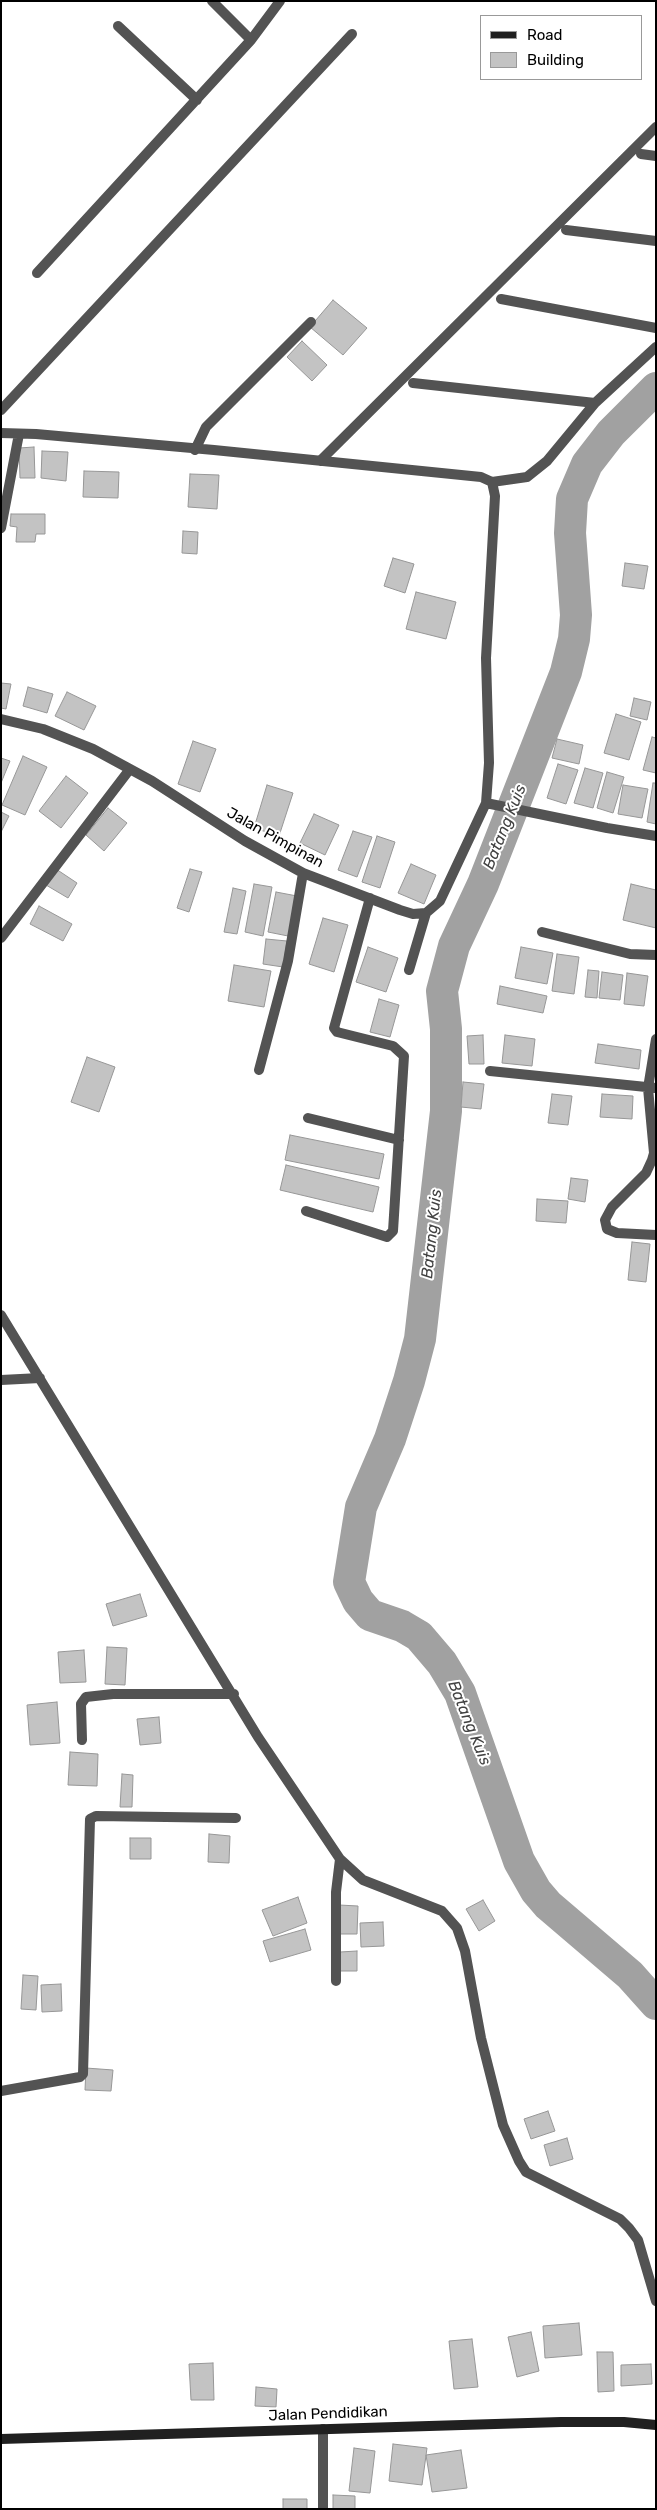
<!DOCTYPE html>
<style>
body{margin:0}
#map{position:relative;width:657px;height:2510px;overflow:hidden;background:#fff;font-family:Rubik,sans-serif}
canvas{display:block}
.frame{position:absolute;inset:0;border:2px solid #000;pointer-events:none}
.legend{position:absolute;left:480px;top:15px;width:162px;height:65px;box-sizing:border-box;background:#fff;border:1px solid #999;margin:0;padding:6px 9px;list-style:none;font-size:15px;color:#000}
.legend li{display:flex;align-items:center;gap:10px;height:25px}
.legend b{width:25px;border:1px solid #999}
</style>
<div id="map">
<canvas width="657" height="2510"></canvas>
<div class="frame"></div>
<ul class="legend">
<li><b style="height:6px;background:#202020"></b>Road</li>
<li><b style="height:14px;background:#c3c3c3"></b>Building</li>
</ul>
</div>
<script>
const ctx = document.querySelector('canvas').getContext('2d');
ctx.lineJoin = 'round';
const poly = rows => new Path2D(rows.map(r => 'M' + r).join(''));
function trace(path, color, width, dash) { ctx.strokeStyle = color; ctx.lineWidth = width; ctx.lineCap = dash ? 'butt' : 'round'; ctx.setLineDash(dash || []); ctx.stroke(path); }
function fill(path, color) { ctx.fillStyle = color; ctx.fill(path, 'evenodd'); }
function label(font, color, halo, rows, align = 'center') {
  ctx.font = font + ' Rubik,sans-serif'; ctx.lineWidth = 4; ctx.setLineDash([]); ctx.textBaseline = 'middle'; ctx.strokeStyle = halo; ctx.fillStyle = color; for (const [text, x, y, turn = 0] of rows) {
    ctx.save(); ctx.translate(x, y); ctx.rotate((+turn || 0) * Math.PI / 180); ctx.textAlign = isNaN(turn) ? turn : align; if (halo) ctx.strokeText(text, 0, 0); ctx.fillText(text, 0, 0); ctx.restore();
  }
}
const river = poly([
 [656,388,611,433,587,464,572,499,570,533,576,615,574,639,566,672,483,884,454,946,442,991,446,1029,446,1111,420,1339,409,1381,390,1439,361,1507,349,1582,358,1601,370,1615,402,1626,419,1636,442,1663,460,1693,519,1861,536,1891,548,1905,630,1975,656,2004]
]);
const building = poly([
 [333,300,367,328,343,355,310,327,333,300],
 [302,341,327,365,312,381,287,357,302,341],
 [34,447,35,478,20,478,19,448,34,447],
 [42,451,68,452,66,481,41,478,42,451],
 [84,471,119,472,118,498,83,497,84,471],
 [190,474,219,475,217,509,188,507,190,474],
 [11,514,45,514,45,534,36,534,35,542,16,542,17,527,10,526,11,514],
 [183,531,198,532,197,554,182,553,183,531],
 [393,558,414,564,405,593,384,586,393,558],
 [625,563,648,566,644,589,622,586,625,563],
 [416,592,456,602,446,639,406,629,416,592],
 [1,683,11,684,6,709,1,708,1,683],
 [28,687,53,694,47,713,23,706,28,687],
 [67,692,96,706,84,730,55,716,67,692],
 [634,698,651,702,647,720,630,716,634,698],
 [616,714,641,722,629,760,604,753,616,714],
 [652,737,656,738,656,773,643,770,652,737],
 [557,739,583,745,579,764,552,758,557,739],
 [193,741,216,749,200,792,178,784,193,741],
 [23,756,47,767,25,815,2,805,23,756],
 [1,758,10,761,1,783,1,758],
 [558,764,578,770,566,804,547,798,558,764],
 [585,768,603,773,593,808,574,803,585,768],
 [607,772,624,777,613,813,597,808,607,772],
 [66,776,88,793,61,828,39,811,66,776],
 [653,783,656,783,656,824,647,822,653,783],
 [267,785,293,793,279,836,254,828,267,785],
 [623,785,648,789,642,818,618,814,623,785],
 [108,808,127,823,104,851,86,835,108,808],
 [1,812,9,816,1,832,1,812],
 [314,814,339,825,325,855,300,843,314,814],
 [353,831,372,837,357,877,338,870,353,831],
 [377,836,395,842,380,888,362,882,377,836],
 [411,864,436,875,424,904,398,893,411,864],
 [56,869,77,883,68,898,46,885,56,869],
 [190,869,202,872,189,912,177,908,190,869],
 [254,884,272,887,263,936,245,932,254,884],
 [631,884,656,890,656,928,623,920,631,884],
 [233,888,246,891,237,934,224,932,233,888],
 [276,892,297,896,288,936,268,932,276,892],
 [39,906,72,924,63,941,30,924,39,906],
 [323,918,348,925,334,972,309,964,323,918],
 [266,939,287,941,283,967,263,964,266,939],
 [368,947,398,958,386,992,356,982,368,947],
 [521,947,553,953,547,984,515,978,521,947],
 [557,954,579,957,574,994,552,991,557,954],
 [234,965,271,971,264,1007,228,1001,234,965],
 [588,970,599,971,597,998,585,997,588,970],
 [602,972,623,975,620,1000,599,998,602,972],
 [627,973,648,976,644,1006,624,1004,627,973],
 [500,986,547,996,543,1013,497,1004,500,986],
 [379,999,399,1005,390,1037,370,1032,379,999],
 [483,1035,484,1064,469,1064,467,1036,483,1035],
 [505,1035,535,1039,532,1066,502,1063,505,1035],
 [598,1044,641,1050,639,1069,595,1063,598,1044],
 [87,1057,115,1067,99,1112,71,1102,87,1057],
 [463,1082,484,1084,481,1109,461,1107,463,1082],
 [552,1094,572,1096,568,1125,548,1123,552,1094],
 [602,1094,633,1096,632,1119,600,1117,602,1094],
 [290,1135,384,1154,379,1179,285,1160,290,1135],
 [286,1165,379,1187,373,1212,280,1190,286,1165],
 [571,1178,588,1180,585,1202,568,1199,571,1178],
 [537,1199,568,1201,566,1223,536,1221,537,1199],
 [632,1242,650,1244,646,1282,628,1280,632,1242],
 [140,1594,147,1616,113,1626,106,1604,140,1594],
 [107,1647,127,1648,125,1685,105,1684,107,1647],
 [84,1650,86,1682,60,1683,58,1652,84,1650],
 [57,1702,60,1743,30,1745,27,1705,57,1702],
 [159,1717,161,1743,140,1745,137,1719,159,1717],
 [70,1752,98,1754,97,1786,68,1785,70,1752],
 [122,1774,133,1775,132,1807,120,1807,122,1774],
 [209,1834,230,1836,229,1863,208,1862,209,1834],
 [130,1838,151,1838,151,1859,130,1859,130,1838],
 [298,1897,307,1923,273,1936,262,1910,298,1897],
 [483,1900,495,1921,479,1931,466,1909,483,1900],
 [339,1905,358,1906,357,1934,338,1934,339,1905],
 [383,1922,384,1946,361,1947,360,1923,383,1922],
 [305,1929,311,1950,270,1962,263,1941,305,1929],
 [357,1951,357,1971,340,1971,340,1952,357,1951],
 [23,1975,38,1976,36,2010,21,2009,23,1975],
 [61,1984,62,2011,42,2012,41,1985,61,1984],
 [86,2068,113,2070,111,2091,85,2090,86,2068],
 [548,2111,555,2131,531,2139,524,2119,548,2111],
 [567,2138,573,2159,550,2166,544,2145,567,2138],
 [579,2323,582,2355,545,2358,543,2326,579,2323],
 [531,2332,539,2371,517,2377,508,2337,531,2332],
 [472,2339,478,2387,454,2389,449,2341,472,2339],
 [597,2352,613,2352,614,2391,598,2392,597,2352],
 [213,2363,214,2400,191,2400,189,2364,213,2363],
 [651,2364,652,2384,621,2386,621,2365,651,2364],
 [256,2387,277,2389,276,2407,255,2406,256,2387],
 [393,2444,427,2448,422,2485,389,2481,393,2444],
 [354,2448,375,2451,370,2493,349,2491,354,2448],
 [461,2450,467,2488,432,2492,426,2455,461,2450],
 [333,2495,355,2496,355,2509,333,2509,333,2495],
 [283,2499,307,2499,307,2509,283,2509,283,2499]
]);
const street = poly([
 [212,1,251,40,280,1],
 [118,26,197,100],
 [641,154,656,156],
 [566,230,656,241],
 [37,273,251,40],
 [501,299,656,328],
 [413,383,595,403],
 [1,410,352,34],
 [1,433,36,434,214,450,481,477,492,482,495,496,486,658,489,763,486,803,440,901,426,913,413,914,400,910,303,873,245,841,152,781,93,749,43,729,1,719],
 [195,450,206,427,311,322],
 [320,461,656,127],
 [492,482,527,477,547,461,595,403,656,347],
 [1,528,19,434],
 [486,803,607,828,656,836],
 [542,932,630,954,656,955],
 [1,938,130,769],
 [409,970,426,913],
 [656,1039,648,1088,654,1153,652,1160,646,1173,612,1207,605,1220,607,1229,617,1233,656,1235],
 [259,1070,288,961,303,873],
 [490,1071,656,1088],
 [308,1118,399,1140],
 [306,1211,387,1237,393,1231,404,1056,393,1046,337,1032,334,1028,370,898],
 [1,1315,258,1737,340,1859,363,1880,442,1911,457,1928,465,1951,481,2038,503,2125,519,2161,526,2172,620,2219,629,2228,638,2240,656,2301],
 [1,1380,40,1378],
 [82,1740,81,1704,86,1697,113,1694,234,1694],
 [336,1981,336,1892,340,1859],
 [1,2091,80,2077,83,2074,90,1819,96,1816,236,1818],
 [323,2429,323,2509]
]);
const secondary = poly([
 [1,2439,561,2422,624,2422,656,2425]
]);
const streetNames = [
 ["Jalan Pimpinan",275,838,29],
 ["Jalan Pendidikan",328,2414,-2]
];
const waterNames = [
 ["Batang Kuis",505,827,-68],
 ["Batang Kuis",432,1234,-84],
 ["Batang Kuis",469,1723,68]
];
trace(river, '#a1a1a1', 32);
fill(building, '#c3c3c3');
trace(building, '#979797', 1);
trace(street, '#535353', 10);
trace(secondary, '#202020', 10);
label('15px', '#000', '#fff', streetNames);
label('italic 16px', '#424242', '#fff', waterNames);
</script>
